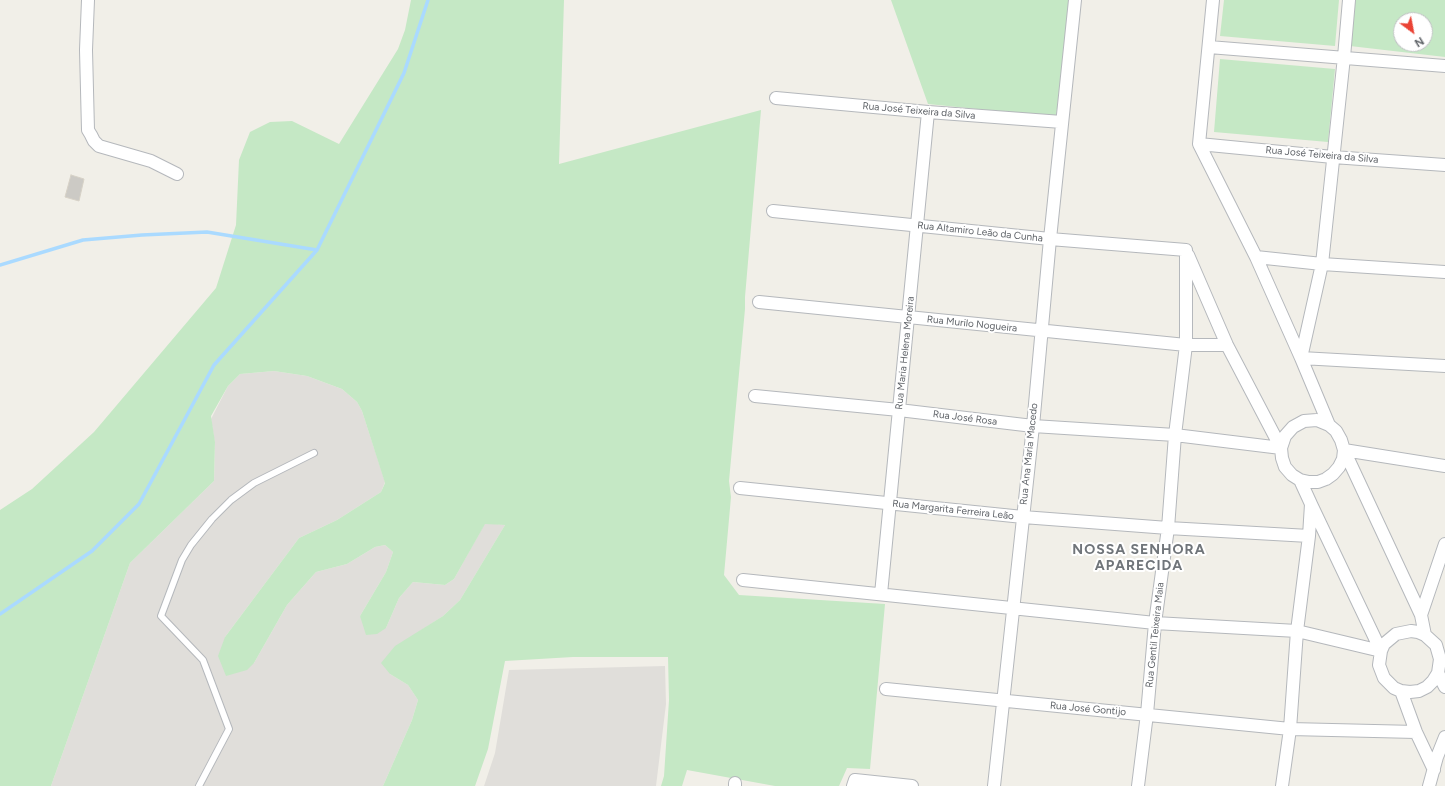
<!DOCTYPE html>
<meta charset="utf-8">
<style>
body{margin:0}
#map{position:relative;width:1445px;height:786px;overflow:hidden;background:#f1efe8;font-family:Figtree,sans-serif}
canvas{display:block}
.north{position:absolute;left:1393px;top:12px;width:40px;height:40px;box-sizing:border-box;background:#fff;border:1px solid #bfc1c3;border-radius:50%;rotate:148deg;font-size:11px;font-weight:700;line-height:16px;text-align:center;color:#5f6368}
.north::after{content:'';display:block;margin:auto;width:14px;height:18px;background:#ea4335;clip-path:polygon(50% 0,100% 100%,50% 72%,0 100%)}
</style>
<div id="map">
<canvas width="1445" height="786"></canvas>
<div class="north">N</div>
</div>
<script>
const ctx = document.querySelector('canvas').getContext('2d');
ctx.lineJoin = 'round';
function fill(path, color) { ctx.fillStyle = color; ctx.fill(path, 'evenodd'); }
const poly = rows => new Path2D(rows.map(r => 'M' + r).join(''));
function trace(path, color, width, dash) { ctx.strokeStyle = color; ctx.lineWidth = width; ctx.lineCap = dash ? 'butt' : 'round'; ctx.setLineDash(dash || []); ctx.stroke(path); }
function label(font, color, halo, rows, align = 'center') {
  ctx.font = font + ' Figtree,sans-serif'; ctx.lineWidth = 4; ctx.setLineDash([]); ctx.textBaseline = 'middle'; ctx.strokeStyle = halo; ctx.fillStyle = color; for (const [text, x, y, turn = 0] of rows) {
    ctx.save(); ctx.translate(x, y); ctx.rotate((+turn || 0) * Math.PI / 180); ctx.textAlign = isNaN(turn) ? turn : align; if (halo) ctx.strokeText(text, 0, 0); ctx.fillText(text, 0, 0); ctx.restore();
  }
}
const industrial = poly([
 [274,371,307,376,342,389,357,402,362,411,385,482,381,492,337,520,299,538,225,637,254,663,287,605,316,572,347,564,375,547,385,545,393,552,386,572,360,616,386,628,399,598,413,582,445,585,454,579,485,523,505,525,460,600,443,616,420,631,390,674,408,685,418,700,412,720,383,786,51,786,130,563,214,481,215,444,211,419,228,386,240,374],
 [665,666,666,704,656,786,484,786,495,753,509,670]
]);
const green = poly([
 [411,0,564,0,559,164,761,110,745,297,745,309,729,481,731,497,724,575,739,595,885,604,870,769,847,768,839,786,775,786,687,770,682,786,661,786,664,776,669,700,668,657,573,657,505,661,488,749,475,786,383,786,412,720,418,700,408,685,390,674,381,663,395,646,443,616,460,600,505,525,485,524,454,579,445,585,413,582,399,598,386,628,377,634,366,635,360,616,386,572,393,552,385,545,375,547,347,564,316,572,287,605,254,663,247,670,226,676,218,656,225,637,299,538,337,520,381,492,385,483,362,411,357,402,342,389,307,376,274,371,240,374,228,386,211,416,215,442,214,481,130,563,51,786,0,786,0,510,32,489,94,432,216,288,236,225,239,160,250,132,270,122,292,121,339,144,398,49,405,30],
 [891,0,1070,0,1056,117,928,104],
 [1224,0,1339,0,1335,46,1220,36],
 [1355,0,1445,0,1445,57,1350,46],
 [1401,20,1425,20,1425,44,1401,44],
 [1220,59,1335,69,1328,142,1214,132]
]);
const stream = poly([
 [0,265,83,240,142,235,207,232,317,250],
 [0,614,92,551,139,504,214,365,317,250,404,73,428,0]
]);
const building = poly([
 [71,175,84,179,79,201,65,197,71,175]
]);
const service = poly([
 [199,786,229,729,203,660,161,616,182,560,191,545,212,519,231,500,254,483,314,453]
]);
const minor = poly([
 [88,0,86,50,88,130,91,135,94,141,99,146,151,161,177,174],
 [1213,0,1199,144,1256,257,1301,358,1445,366],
 [1209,47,1445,66],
 [776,98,928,112,1062,122],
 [1199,144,1333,157,1445,165],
 [773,211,1050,239,1186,250],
 [1188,255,1227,345,1281,448,1282,458,1285,467,1292,475,1300,480,1309,482,1318,482,1326,479,1333,474,1339,467,1343,459,1344,450,1341,440,1336,431,1329,425,1317,420,1304,421,1293,427,1285,436,1281,448],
 [1256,257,1322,264,1445,272],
 [759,302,1186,345,1227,345],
 [755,396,899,410,1033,426,1175,435,1281,448],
 [1329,425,1301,358,1322,264,1344,57,1349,0],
 [1344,450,1421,615],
 [1344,450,1445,466],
 [740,488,1023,517,1168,528,1309,536],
 [1311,504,1381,651,1379,665,1384,678,1394,688,1401,691,1410,692,1419,691,1427,687,1433,681,1438,673,1440,659,1436,645,1425,635,1418,632,1411,631,1396,634,1384,644,1381,651],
 [743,580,1155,623,1297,631,1381,651],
 [881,594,928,112],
 [1425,635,1421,615,1445,544],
 [1438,673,1445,687],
 [886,689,1290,729,1416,732],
 [1401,691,1416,732,1434,770],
 [735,783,735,786],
 [853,786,855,780,912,786],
 [994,786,1033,426,1050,239,1075,0],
 [1138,786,1147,714,1155,623,1168,528,1175,435,1186,345,1186,250],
 [1282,786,1290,729,1297,631,1309,536,1311,504,1300,480],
 [1429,786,1437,757,1445,737]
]);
const streetNames = [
 ["Rua José Teixeira da Silva",919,111,5],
 ["Rua José Teixeira da Silva",1322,155,5],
 ["Rua Altamiro Leão da Cunha",980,232,6],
 ["Rua Murilo Nogueira",972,324,6],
 ["Rua Maria Helena Moreira",905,353,-84],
 ["Rua José Rosa",965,418,7],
 ["Rua Ana Maria Macedo",1029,454,-84],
 ["Rua Margarita Ferreira Leão",953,510,6],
 ["Rua Gentil Teixeira Maia",1155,635,-84],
 ["Rua José Gontijo",1088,709,5]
];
const districtNames = [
 ["NOSSA SENHORA",1139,550],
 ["APARECIDA",1139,566]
];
fill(industrial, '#e0deda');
fill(green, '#c5e8c5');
trace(stream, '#aadaff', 3.5);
fill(building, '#cccac5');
trace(building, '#d6d1c6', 1);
trace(service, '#b5b8bc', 8);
trace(minor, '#b5b8bc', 14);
trace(service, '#fff', 6);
trace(minor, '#fff', 12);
label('10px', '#5f6368', '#fff', streetNames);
ctx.letterSpacing = '1px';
label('bold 14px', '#70757a', '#fff', districtNames);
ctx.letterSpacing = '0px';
</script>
